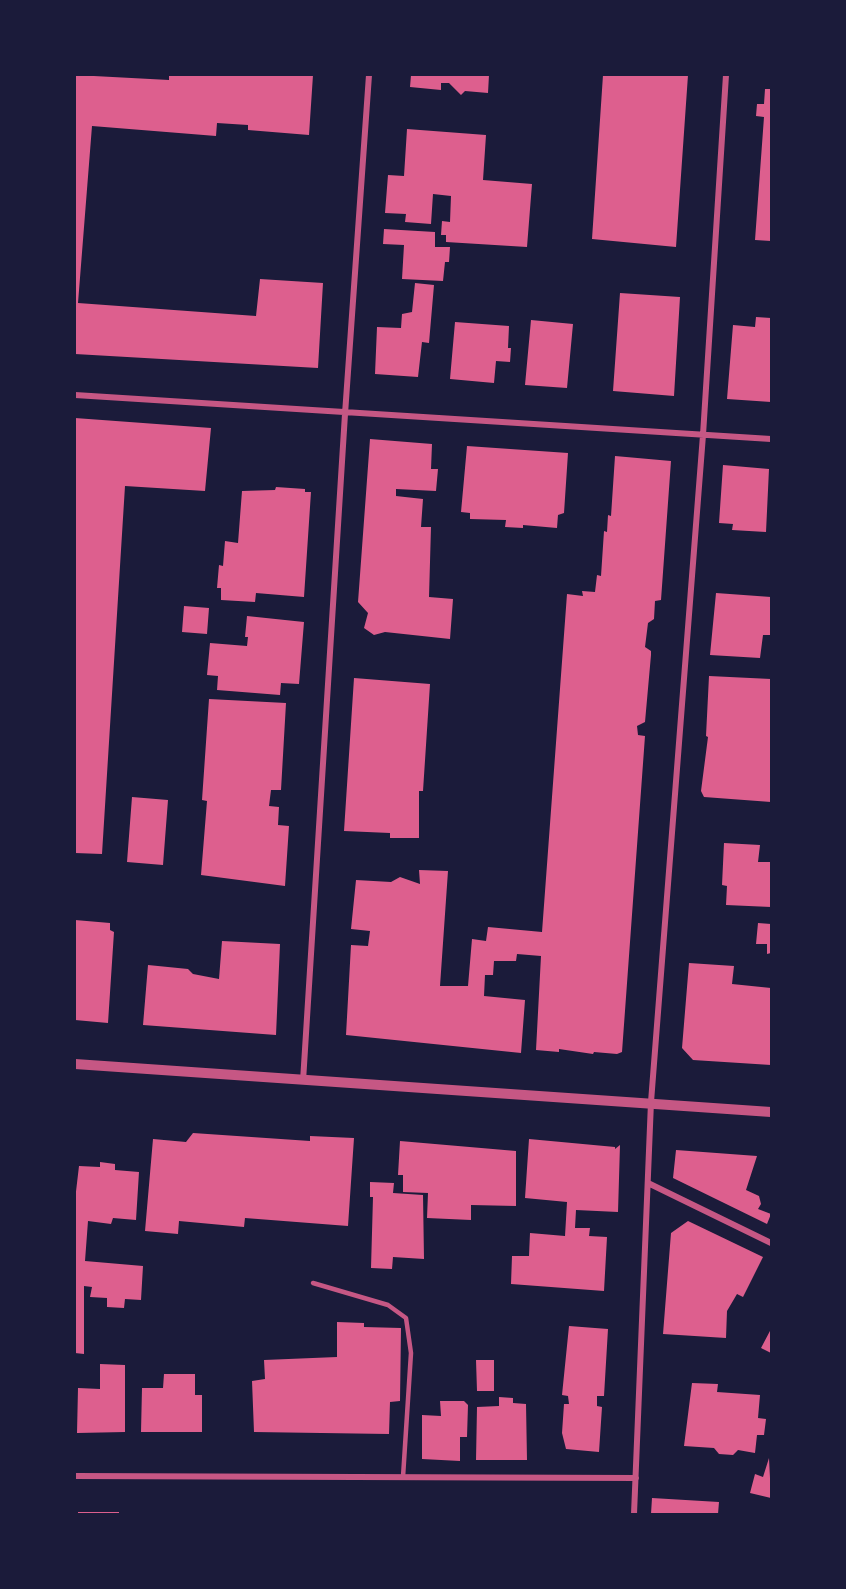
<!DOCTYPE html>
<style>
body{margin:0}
#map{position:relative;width:846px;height:1589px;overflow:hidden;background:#1b1b3a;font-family:"Sofia Sans Condensed",sans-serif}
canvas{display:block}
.frame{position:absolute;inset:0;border:76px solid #1b1b3a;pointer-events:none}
</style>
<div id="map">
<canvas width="846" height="1589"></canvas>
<div class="frame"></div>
</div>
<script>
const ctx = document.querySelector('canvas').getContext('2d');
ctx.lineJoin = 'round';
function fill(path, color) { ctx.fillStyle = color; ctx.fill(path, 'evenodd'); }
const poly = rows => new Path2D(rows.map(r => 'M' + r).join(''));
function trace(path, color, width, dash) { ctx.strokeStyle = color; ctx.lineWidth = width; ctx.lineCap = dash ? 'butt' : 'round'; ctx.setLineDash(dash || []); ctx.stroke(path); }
const building = poly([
 [75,75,169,80,169,75,313,75,309,135,248,130,248,125,217,123,216,136,92,126,78,303,256,316,260,279,323,283,318,368,75,354],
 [411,75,489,75,488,93,465,91,461,95,449,83,441,83,441,90,410,87],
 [603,75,688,75,676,247,592,239],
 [765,89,771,89,771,241,755,240,764,117,756,116,757,104,764,104],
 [407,129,486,135,483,180,532,184,527,247,446,242,446,235,441,235,442,221,450,222,451,196,433,194,431,224,405,222,406,214,385,213,388,175,404,176],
 [384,229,435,232,435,247,450,247,449,262,445,262,443,281,402,279,404,245,383,244],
 [415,283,434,285,429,343,422,342,418,377,375,374,377,327,401,328,402,314,412,312],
 [620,293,680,297,674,396,613,391],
 [756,317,771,318,771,402,727,399,733,325,755,327],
 [531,320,573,324,567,388,525,385],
 [455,322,509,326,508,348,511,348,510,362,496,361,494,383,450,379],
 [75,418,211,428,205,491,125,486,102,854,75,853],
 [370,439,432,444,431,469,438,469,436,491,396,489,396,496,423,499,421,527,431,527,429,597,453,599,450,639,385,632,374,635,364,628,368,613,358,602],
 [467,446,568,453,564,513,558,515,557,528,523,525,523,528,505,527,506,520,470,519,470,513,461,512],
 [615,456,671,461,661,600,655,601,654,619,648,623,645,647,651,651,651,655,645,722,637,726,638,735,645,736,622,1052,617,1054,594,1052,593,1054,559,1049,559,1052,536,1050,541,956,517,954,516,961,494,961,493,975,485,975,484,996,525,1000,521,1053,346,1035,351,945,368,946,370,931,351,929,356,880,391,882,400,877,420,884,419,870,448,871,440,986,468,986,472,939,486,941,488,927,542,932,567,594,583,596,582,591,595,592,597,575,601,576,604,531,607,532,608,515,611,516],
 [723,465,769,469,766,532,732,530,733,524,719,523],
 [276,487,305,489,305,492,311,492,304,597,256,593,255,602,221,600,221,588,217,588,219,565,223,566,225,541,238,543,242,491,275,490],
 [716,593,771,597,770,635,763,635,760,658,710,655],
 [184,606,209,608,207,634,182,632],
 [247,616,304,622,299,684,281,683,280,695,217,690,218,676,207,675,210,643,247,646,248,637,245,637],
 [709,676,771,679,771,802,704,797,701,791,708,737,706,736],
 [354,678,430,684,423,791,419,791,419,838,390,838,390,833,344,831],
 [209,699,286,703,281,790,271,790,269,806,279,807,278,825,289,826,285,886,201,875,207,801,202,800],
 [132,797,168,800,163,865,127,862],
 [724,843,760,845,758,862,771,862,771,907,726,905,727,886,722,885],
 [75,920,110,923,110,930,114,932,108,1023,75,1020],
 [758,923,771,924,771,953,767,954,767,944,756,944],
 [222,941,280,944,276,1035,143,1025,148,965,188,969,193,974,219,979],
 [689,963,734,966,732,984,771,988,771,1065,693,1060,682,1048],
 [193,1133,310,1141,310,1136,354,1138,348,1226,245,1218,244,1227,179,1221,178,1234,145,1231,153,1139,186,1142],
 [529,1139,615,1147,615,1149,620,1145,618,1212,576,1210,575,1228,590,1228,589,1236,607,1237,604,1291,511,1284,512,1256,529,1256,530,1233,565,1236,567,1202,525,1198],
 [400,1141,516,1151,516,1206,471,1205,471,1220,427,1218,428,1193,403,1192,403,1175,398,1175],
 [676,1150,757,1156,746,1190,759,1196,761,1204,758,1209,771,1214,767,1224,673,1178],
 [100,1162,115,1164,115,1170,139,1172,136,1220,113,1218,111,1224,88,1221,85,1261,143,1266,141,1300,125,1299,124,1308,107,1307,107,1298,90,1297,92,1287,84,1286,84,1354,75,1353,75,1200,79,1166,100,1167],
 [370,1182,394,1183,393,1193,423,1195,424,1259,393,1257,392,1269,371,1268,373,1197,370,1197],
 [688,1221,763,1257,743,1297,737,1294,727,1311,726,1338,663,1334,671,1233],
 [337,1322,364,1323,364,1327,401,1328,400,1401,390,1402,389,1434,254,1432,252,1381,265,1379,264,1360,337,1357],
 [569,1326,608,1329,604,1396,597,1396,597,1406,602,1407,599,1452,566,1449,562,1433,564,1404,569,1404,568,1396,562,1395],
 [771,1329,771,1353,761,1348],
 [476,1360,494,1360,494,1391,477,1391],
 [100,1364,125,1365,125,1432,77,1433,78,1388,100,1389],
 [164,1374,195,1374,195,1395,202,1395,202,1432,141,1432,142,1388,163,1388],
 [692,1383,718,1384,717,1392,760,1395,758,1418,766,1419,764,1435,757,1435,755,1453,738,1450,733,1455,719,1454,714,1448,684,1446],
 [499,1397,513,1398,513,1403,526,1404,527,1460,476,1460,477,1407,499,1406],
 [440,1401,464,1401,468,1405,467,1437,460,1437,460,1461,422,1459,422,1415,441,1416],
 [769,1458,771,1498,750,1493,755,1474,763,1477],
 [652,1498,719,1502,718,1514,651,1514],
 [78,1512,119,1512,119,1514,78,1514]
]);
const service = poly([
 [313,1283,388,1305,406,1318,411,1353,403,1477]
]);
const minor = poly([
 [75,395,771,439],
 [303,1081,345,414,369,75],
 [648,1183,771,1243],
 [75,1476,636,1478],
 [634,1514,651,1102,703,435,726,75]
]);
const tertiary = poly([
 [75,1064,771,1112]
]);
fill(building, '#dd5f8e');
trace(service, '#c65784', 4.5);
trace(minor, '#c65784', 6);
trace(tertiary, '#c65784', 10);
</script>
